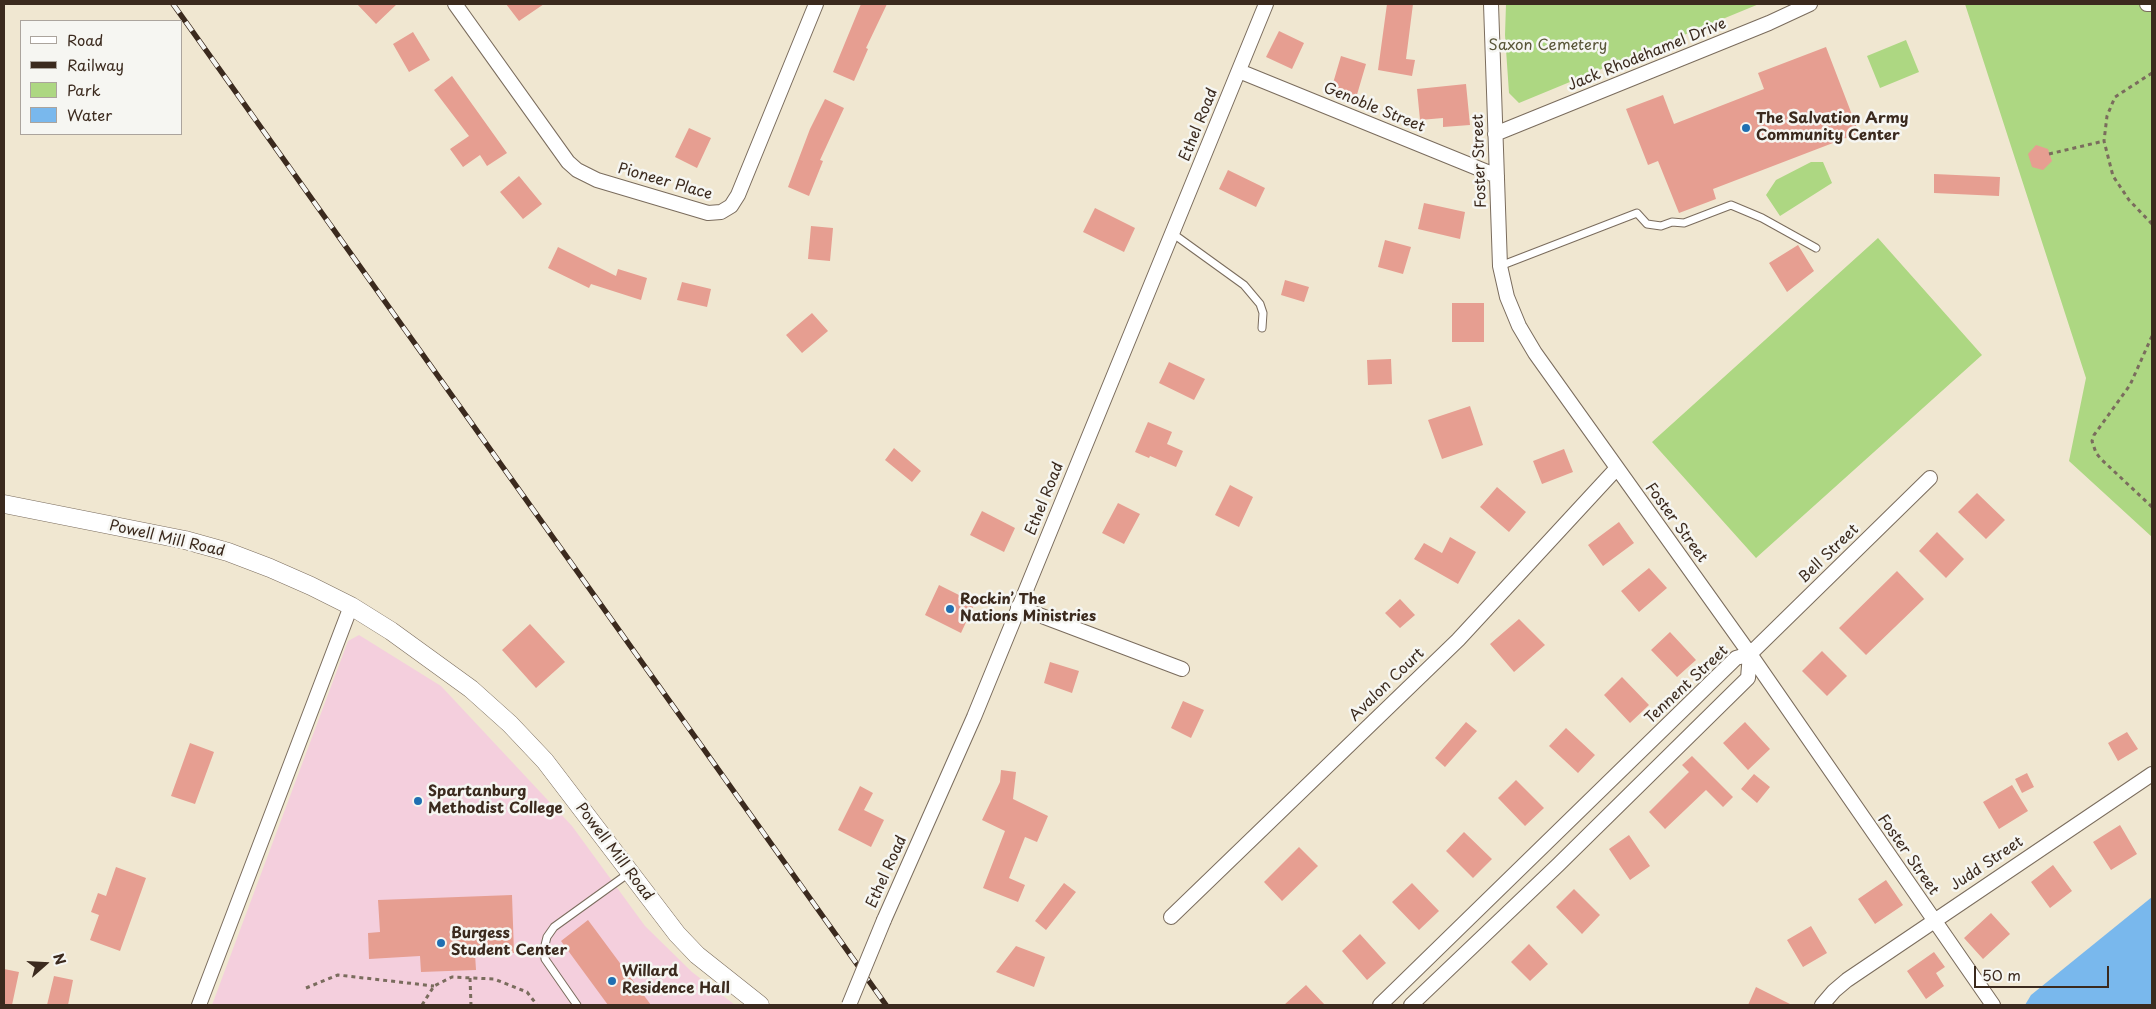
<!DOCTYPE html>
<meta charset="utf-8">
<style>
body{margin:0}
#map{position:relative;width:2156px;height:1009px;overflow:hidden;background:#f0e7d1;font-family:"Playpen Sans",sans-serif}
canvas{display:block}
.frame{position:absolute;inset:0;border:5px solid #3b2a1e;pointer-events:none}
.legend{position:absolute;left:20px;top:20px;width:162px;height:115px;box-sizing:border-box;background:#f6f6f2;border:1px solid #aba49d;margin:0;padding:6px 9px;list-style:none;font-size:15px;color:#3b2a1e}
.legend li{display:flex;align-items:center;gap:10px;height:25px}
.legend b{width:25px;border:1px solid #aba49d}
.north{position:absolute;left:20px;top:939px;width:50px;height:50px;-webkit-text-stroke:4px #f6f6f2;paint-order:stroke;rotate:71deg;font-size:14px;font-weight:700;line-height:20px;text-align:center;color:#3b2a1e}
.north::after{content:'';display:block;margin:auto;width:18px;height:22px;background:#3b2a1e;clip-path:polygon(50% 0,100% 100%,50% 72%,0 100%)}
.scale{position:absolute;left:1974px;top:966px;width:135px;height:22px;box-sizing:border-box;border:2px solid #3b2a1e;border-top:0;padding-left:6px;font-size:15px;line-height:18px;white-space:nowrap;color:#3b2a1e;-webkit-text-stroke:4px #f6f6f2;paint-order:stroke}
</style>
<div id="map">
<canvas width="2156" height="1009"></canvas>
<div class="frame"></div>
<ul class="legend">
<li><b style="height:6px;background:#fff"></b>Road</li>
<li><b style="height:6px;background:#3b2a1e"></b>Railway</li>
<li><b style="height:14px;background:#add782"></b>Park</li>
<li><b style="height:14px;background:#79b8ed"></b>Water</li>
</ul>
<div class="north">N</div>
<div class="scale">50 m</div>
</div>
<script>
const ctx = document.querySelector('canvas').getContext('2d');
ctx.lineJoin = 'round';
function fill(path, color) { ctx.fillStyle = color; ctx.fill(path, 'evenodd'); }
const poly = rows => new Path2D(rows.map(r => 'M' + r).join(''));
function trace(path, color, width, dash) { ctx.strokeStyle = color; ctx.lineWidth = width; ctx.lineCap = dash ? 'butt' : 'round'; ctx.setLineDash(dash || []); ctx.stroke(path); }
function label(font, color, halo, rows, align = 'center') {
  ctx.font = font + ' "Playpen Sans",sans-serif'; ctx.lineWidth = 5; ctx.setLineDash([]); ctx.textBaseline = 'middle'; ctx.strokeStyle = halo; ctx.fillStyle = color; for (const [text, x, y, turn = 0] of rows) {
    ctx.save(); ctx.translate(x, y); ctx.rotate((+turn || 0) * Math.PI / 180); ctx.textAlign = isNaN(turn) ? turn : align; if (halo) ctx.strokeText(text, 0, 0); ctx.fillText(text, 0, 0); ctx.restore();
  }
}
const built = poly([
 [359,635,441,686,572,826,645,926,692,972,735,1005,212,1005,348,641]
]);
const green = poly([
 [1506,4,1759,4,1519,103,1509,93,1505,35],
 [1965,4,2152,4,2152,537,2069,461,2086,378],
 [1906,40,1919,72,1880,88,1867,56],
 [1811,162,1823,162,1832,183,1780,216,1766,195,1776,180],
 [1878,238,1982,355,1756,558,1652,442]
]);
const water = poly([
 [2152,897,2152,1005,2025,1005,2031,995]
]);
const building = poly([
 [357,4,397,4,376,24],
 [506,4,544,4,519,21],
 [861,4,887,4,866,48,868,49,854,81,833,72],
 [1387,4,1413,4,1406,59,1415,60,1412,76,1378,70],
 [1279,31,1304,43,1292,69,1266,57],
 [413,32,430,60,409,72,393,44],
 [1826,47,1859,133,1713,189,1716,199,1679,213,1658,161,1648,165,1626,109,1663,95,1674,124,1764,89,1758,73],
 [1341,56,1366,64,1356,98,1331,90],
 [452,76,507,153,487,166,480,155,463,167,450,149,469,136,434,90],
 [1466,84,1470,125,1443,127,1443,118,1420,120,1417,89],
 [825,99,844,108,820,160,823,161,809,196,788,187,810,129],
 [689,128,711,138,697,168,675,157],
 [2036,145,2048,149,2052,161,2043,170,2032,167,2028,154],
 [1228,170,1265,188,1256,207,1219,189],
 [1934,174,2000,177,1999,196,1934,193],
 [519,176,542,204,523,219,500,192],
 [1424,203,1465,212,1460,239,1418,229],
 [1095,208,1135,228,1124,252,1083,232],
 [811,226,833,228,830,261,808,259],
 [1385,240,1411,247,1403,274,1378,267],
 [1798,245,1814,271,1787,292,1769,263],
 [558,247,616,276,618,269,647,278,641,300,591,284,589,288,548,268],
 [1285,280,1309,287,1304,302,1281,295],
 [682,282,711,289,707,307,677,300],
 [1452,303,1484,303,1484,342,1452,342],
 [812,313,828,331,802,353,786,335],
 [1391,359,1392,384,1368,385,1367,360],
 [1169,362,1205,379,1194,400,1159,383],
 [1470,406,1483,445,1442,459,1428,420],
 [1148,422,1172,432,1167,444,1183,451,1176,467,1150,456,1149,458,1135,452],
 [894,448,921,471,912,482,885,460],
 [1564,449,1573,472,1542,484,1533,461],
 [1230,485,1253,497,1239,527,1215,515],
 [1497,487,1526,512,1509,532,1480,507],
 [1977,493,2005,520,1986,539,1958,512],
 [1118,503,1140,514,1124,544,1102,533],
 [982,511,1015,528,1004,552,970,535],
 [1619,522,1634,543,1603,566,1588,545],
 [1937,532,1964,559,1946,578,1919,551],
 [1450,537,1476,552,1458,584,1414,559,1424,543,1442,553],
 [1649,568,1667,588,1639,612,1621,591],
 [1897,571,1924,599,1866,655,1839,628],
 [939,585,975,603,961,633,925,615],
 [1400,599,1415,615,1400,628,1385,613],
 [1519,619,1545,645,1514,672,1490,644],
 [530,624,565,662,536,688,502,650],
 [1670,632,1696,660,1677,677,1651,650],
 [1822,651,1847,676,1827,696,1802,671],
 [1050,662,1079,671,1072,693,1044,683],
 [1622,677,1649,705,1630,723,1604,695],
 [1183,701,1204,710,1191,738,1171,728],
 [1466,722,1477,731,1445,767,1435,758],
 [1745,722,1770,749,1748,770,1723,743],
 [1566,728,1595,755,1578,773,1549,746],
 [2127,732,2138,749,2118,761,2108,743],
 [190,743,214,752,195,804,171,796],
 [1692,756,1733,797,1723,807,1706,790,1665,829,1649,812,1689,772,1682,765],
 [1001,770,1016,772,1013,799,1048,816,1037,842,1025,837,1009,878,1025,885,1018,902,983,888,1005,831,982,820,1000,782],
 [2027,773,2034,787,2022,793,2015,779],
 [1754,774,1770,787,1757,803,1741,789],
 [1516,780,1544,808,1525,826,1498,798],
 [2012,785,2028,811,1999,829,1983,802],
 [860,786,873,793,864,810,884,820,871,847,838,830],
 [2120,825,2137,854,2111,870,2093,842],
 [1464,832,1492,859,1473,878,1446,851],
 [1629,835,1650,866,1630,880,1609,849],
 [1299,847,1318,866,1282,901,1264,882],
 [2053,865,2072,891,2050,908,2031,882],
 [116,867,146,878,120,951,90,940,99,915,91,912,98,893,106,896],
 [1886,880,1903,905,1875,924,1858,899],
 [1064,883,1076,892,1046,930,1035,921],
 [1412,883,1439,911,1419,930,1392,902],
 [1574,889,1600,915,1582,934,1556,907],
 [512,895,514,953,475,954,476,970,421,972,420,956,369,959,368,933,380,932,378,900],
 [1991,913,2010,934,1983,959,1964,938],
 [588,920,651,1005,608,1005,561,941],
 [1811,926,1827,953,1803,967,1787,940],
 [1360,934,1386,963,1367,980,1342,951],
 [1529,944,1548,964,1530,981,1511,962],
 [1016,946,1045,957,1034,987,996,972],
 [1934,952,1945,967,1936,973,1944,986,1926,999,1907,971],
 [4,969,19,972,12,1005,4,1005],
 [54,976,73,980,68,1005,47,1005],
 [1306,985,1325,1005,1284,1005],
 [1756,987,1792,1005,1748,1005]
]);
const path = poly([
 [2152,73,2115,97,2107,116,2104,141,2113,176,2129,200,2152,224],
 [2049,154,2104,141],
 [2152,336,2130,385,2094,435,2092,441,2096,453,2101,459,2152,507],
 [470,978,471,1005],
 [306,988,338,975,434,986],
 [422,1005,434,986,452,977,494,979,527,992,537,1005]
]);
const service = poly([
 [1172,233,1244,285,1260,304,1263,313,1262,328],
 [1500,266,1637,213,1647,224,1661,226,1672,222,1684,223,1731,205,1762,218,1816,248],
 [577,1005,545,959,544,949,547,937,554,927,629,873]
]);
const minor = poly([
 [455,4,568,162,577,170,597,180,708,213,721,212,731,206,738,195,816,4],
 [1491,4,1500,266,1507,297,1519,326,1535,353,1750,654,1993,1005],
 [2147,4,2152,4],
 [1239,71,1497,176],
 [1495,134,1769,23,1810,4],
 [1018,607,1182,669],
 [1750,654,1930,478],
 [1171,917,1458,640,1617,468],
 [884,920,974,717,1266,4],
 [199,1005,351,606],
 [1380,1005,1736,658,1750,654],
 [1411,1005,1558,865,1748,678,1750,654],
 [1822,1005,1834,991,1847,980,2152,774]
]);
const tertiary = poly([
 [4,504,185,540,228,552,270,568,311,586,351,606,391,631,471,689,510,724,545,761,677,934,697,955,760,1005]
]);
const rail = poly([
 [173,4,886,1005]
]);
const minorBridge = poly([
 [849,1005,884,920]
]);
const markers = [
 [1746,128,5,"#1f6fb2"],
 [950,609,5,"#1f6fb2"],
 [418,801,5,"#1f6fb2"],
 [441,943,5,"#1f6fb2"],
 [612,981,5,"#1f6fb2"]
];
const parkNames = [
 ["Saxon Cemetery",1548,46]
];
const streetNames = [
 ["Jack Rhodehamel Drive",1647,55,-22],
 ["Genoble Street",1374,108,22],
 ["Ethel Road",1199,125,-68],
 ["Foster Street",1480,161,-92],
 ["Pioneer Place",665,182,16],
 ["Ethel Road",1045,499,-68],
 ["Foster Street",1676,523,54],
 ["Powell Mill Road",167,539,13],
 ["Bell Street",1829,554,-44],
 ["Avalon Court",1387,685,-44],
 ["Tennent Street",1687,685,-43],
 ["Powell Mill Road",614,852,53],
 ["Foster Street",1908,855,55],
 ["Judd Street",1987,864,-34],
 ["Ethel Road",887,872,-66]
];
const poiNames = [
 ["The Salvation Army",1756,119],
 ["Community Center",1756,136],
 ["Rockin’ The",960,600],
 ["Nations Ministries",960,617],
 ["Spartanburg",428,792],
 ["Methodist College",428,809],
 ["Burgess",451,934],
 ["Student Center",451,951],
 ["Willard",622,972],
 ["Residence Hall",622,989]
];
fill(built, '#f4cfdd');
fill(green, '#add782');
fill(water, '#79b8ed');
fill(building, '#e69e91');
trace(service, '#7a6c5d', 9);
trace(minor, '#7a6c5d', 16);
trace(tertiary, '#7a6c5d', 19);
trace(path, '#7a6c5d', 3, [4, 4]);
trace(service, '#fff', 7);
trace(minor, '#fff', 14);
trace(tertiary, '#fff', 18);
trace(rail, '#3b2a1e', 5.5);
trace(rail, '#f6f6f2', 4, [11]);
trace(minorBridge, '#7a6c5d', 16, []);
trace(minorBridge, '#fff', 14);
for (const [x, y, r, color] of markers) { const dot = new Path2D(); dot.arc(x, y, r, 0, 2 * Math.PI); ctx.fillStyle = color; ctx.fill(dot); trace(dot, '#f6f6f2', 2); }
label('15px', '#585537', '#f6f6f2', parkNames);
label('15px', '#3b2a1e', '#f6f6f2', streetNames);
label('bold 15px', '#3b2a1e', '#f6f6f2', poiNames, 'left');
</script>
